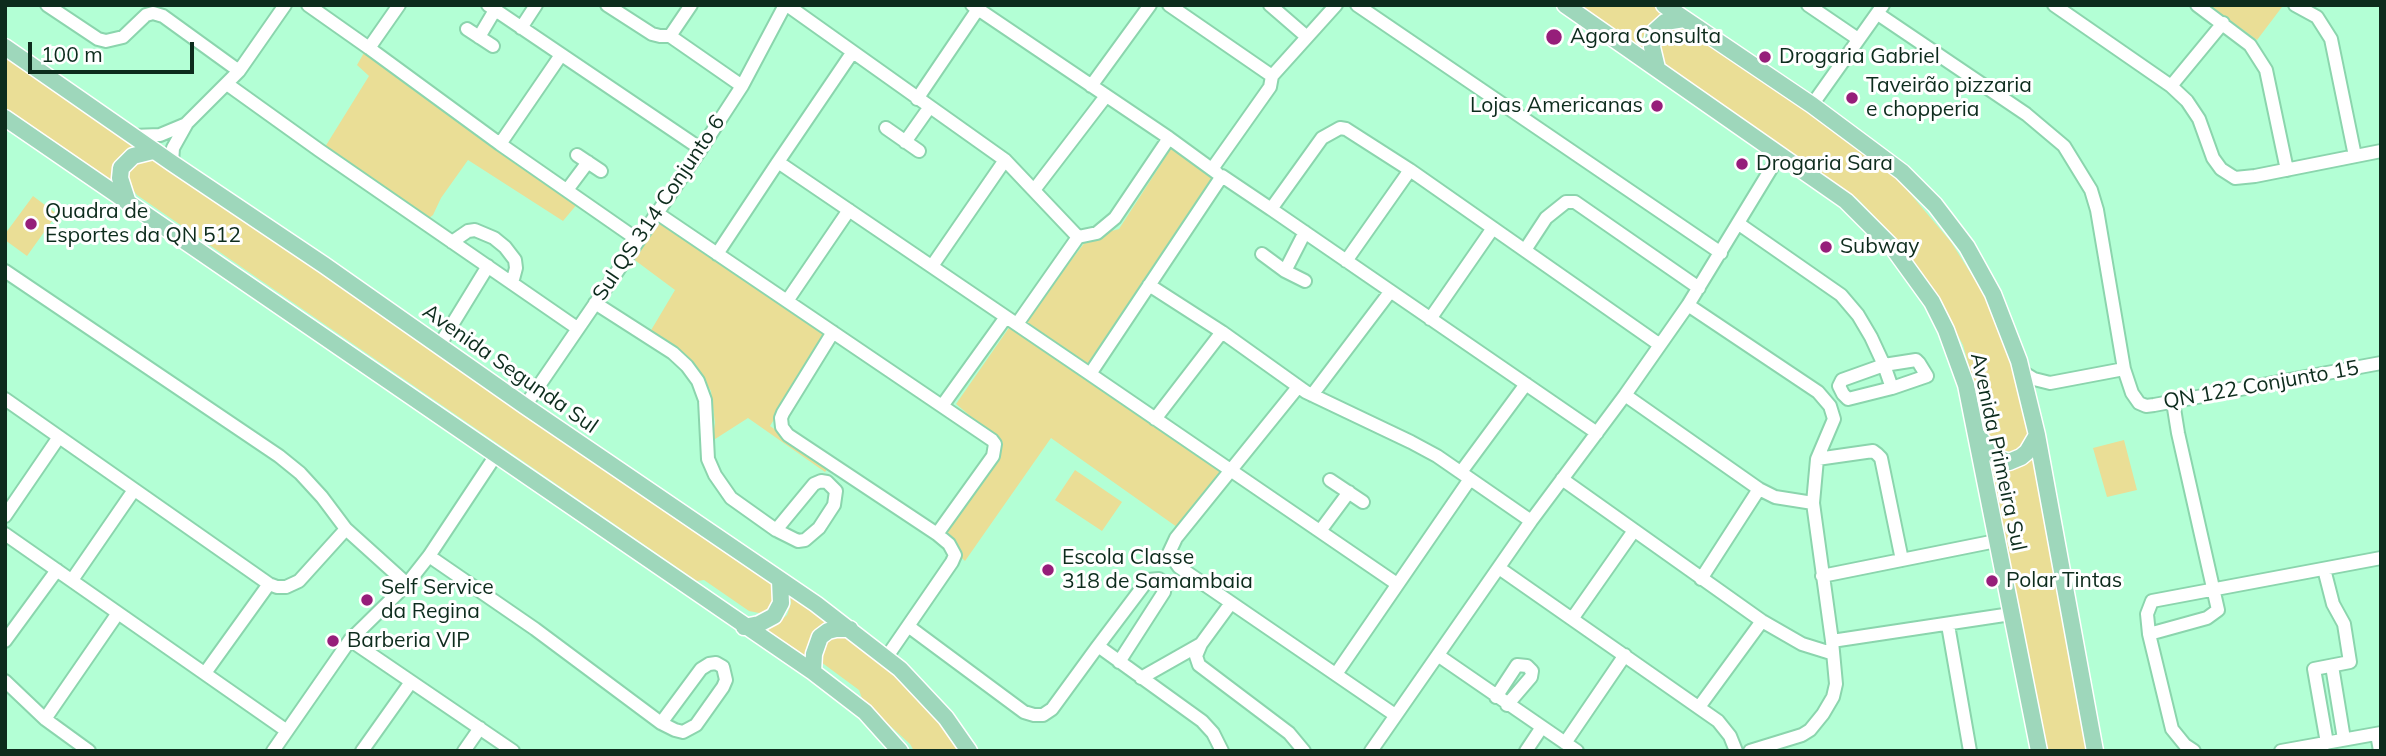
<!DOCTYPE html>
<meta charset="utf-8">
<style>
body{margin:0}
#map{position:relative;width:2386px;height:756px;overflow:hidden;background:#b3ffd5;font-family:Mulish,sans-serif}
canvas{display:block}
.frame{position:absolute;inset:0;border:7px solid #0d2c1d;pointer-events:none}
.scale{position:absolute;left:28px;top:42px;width:166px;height:32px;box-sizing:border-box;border:4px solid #0d2c1d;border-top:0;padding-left:9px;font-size:21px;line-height:24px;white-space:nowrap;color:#0d2c1d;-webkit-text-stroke:5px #fff;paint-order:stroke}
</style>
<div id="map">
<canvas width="2386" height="756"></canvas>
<div class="frame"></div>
<div class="scale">100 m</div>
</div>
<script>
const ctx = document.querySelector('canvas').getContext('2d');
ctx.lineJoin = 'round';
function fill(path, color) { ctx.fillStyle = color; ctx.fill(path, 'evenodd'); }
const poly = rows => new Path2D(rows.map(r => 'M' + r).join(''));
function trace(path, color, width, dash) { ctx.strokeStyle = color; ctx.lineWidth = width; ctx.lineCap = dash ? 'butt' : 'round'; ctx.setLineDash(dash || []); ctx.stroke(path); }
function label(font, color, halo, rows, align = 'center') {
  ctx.font = font + ' Mulish,sans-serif'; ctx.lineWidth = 6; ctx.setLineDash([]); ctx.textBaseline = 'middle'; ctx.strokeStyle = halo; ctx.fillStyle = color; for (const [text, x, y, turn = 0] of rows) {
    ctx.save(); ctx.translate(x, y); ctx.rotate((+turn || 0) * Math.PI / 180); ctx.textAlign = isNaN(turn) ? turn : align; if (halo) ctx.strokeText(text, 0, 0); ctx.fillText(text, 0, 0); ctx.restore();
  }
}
const green = poly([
 [1573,5,1656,5,1671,15,1660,18,1647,30,1642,39,1643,53],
 [2209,5,2279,5,2282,7,2257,40],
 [1674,25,1686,30,1815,112,1897,178,1951,242,1985,296,2006,339,2028,435,2023,446,2016,452,2001,451,1990,440,1963,345,1939,300,1906,249,1857,198,1658,61,1656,37],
 [365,51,578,203,563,221,468,160,441,198,433,215,429,218,325,147,369,76,357,65],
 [5,54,140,147,125,152,119,159,115,168,114,185,5,110],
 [1174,144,1219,176,1089,370,1023,323,1089,237,1119,229],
 [147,155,325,271,769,581,777,593,773,608,764,614,749,611,704,580,697,581,137,195,128,184,125,175,130,163],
 [33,196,57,214,27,256,5,240,5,234],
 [659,220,826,334,770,426,829,467,825,472,748,418,712,441,715,423,711,391,693,362,650,332,675,290,632,258],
 [1013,322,1234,469,1184,532,1051,438,965,561,940,537,1000,454,1000,441,956,404],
 [2124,440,2137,490,2107,497,2093,448],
 [2034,453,2087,751,2046,751,1987,458,1995,463],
 [1075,470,1122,502,1102,531,1055,500],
 [789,591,834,623,808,661,762,629,774,626,787,615,791,603],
 [847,635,888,664,938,716,964,751,914,751,910,744,863,701,859,690,821,662,823,637]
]);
const minor = poly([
 [47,5,98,39,106,41,123,37,146,15,153,13,163,16,239,71],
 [308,5,369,48],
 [399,5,369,48,500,144,638,240],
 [488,5,701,149],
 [607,5,652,34,660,36,670,36,691,5],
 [787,5,1005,160,1078,237,1017,324],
 [972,5,1169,138],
 [1169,5,1272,76,1270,87,1212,169],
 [1270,5,1307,37],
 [1357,5,1721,253],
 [1808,5,1858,39],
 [2054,5,2171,86,2187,101,2199,119,2213,158,2221,169,2235,178,2255,176,2381,151],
 [2197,5,2250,45,2266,70,2287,170],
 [2295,5,2317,17,2331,39,2355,156],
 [1878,14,2026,114,2064,146,2091,190,2097,210,2124,369,2132,393,2139,403,2146,406,2154,405,2381,363],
 [521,28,536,5],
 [467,29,493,46],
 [670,36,742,86],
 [479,37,495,10],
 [1272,76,1336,5],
 [227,84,319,150,577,328],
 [1091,86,1150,5],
 [2171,86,2223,23],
 [917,99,978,9],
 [1812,105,1883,5],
 [886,128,919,151],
 [132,136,160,135,184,125],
 [905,142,929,108],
 [500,144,561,55],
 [577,155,601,171],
 [778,162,852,53],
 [172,163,173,148,187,123,239,71,285,5],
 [567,190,588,162],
 [1034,190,1106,96],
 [1271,209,1222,176,1090,374,1397,584],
 [657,213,992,440,995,444,993,456,937,534],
 [1739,224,1841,295,1858,315,1871,337,1884,365,1892,388,1848,399,1843,394,1839,386,1842,380,1884,365,1916,360,1919,363,1927,376,1892,388],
 [1078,237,1097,233,1115,218,1169,138,1217,173],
 [452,242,468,231,475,230,494,238,505,247,515,260,516,268,512,283],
 [1525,250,1546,218,1566,202,1575,202,1699,288],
 [717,254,778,162,1090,374],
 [1262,254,1285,271,1305,281],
 [1346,261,1410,170],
 [932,266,1005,160],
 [5,271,279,456,300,473,322,497,346,529],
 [1285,271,1305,232],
 [1149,285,1222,332,1306,392,1411,442,1437,456,1531,521],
 [787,301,849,210],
 [595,303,673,353,687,366,698,381,705,400,708,459,715,475,731,498,776,530,798,541,805,540,819,528,834,505,836,491,827,482,821,481,814,484,776,530],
 [1688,305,1818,392,1830,406,1834,419,1817,459,1813,503,1832,641,1836,684,1833,697,1823,714,1810,730,1802,735,1750,751],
 [1430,319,1493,228],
 [833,332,783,413,781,418,782,427,788,435,937,534,949,544,955,555,952,562,886,658],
 [439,346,488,266],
 [2021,371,2034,379,2050,383,2124,369],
 [1298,387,1176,538,1169,553,1179,567,1395,715],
 [1312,395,1390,292],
 [1625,395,1759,489,1775,497,1813,503],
 [5,399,269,584,277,587,286,587,299,581,346,529,407,584],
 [525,406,701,149,742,86,785,5],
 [942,406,1006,317],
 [1155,419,1222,332],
 [1597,433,1271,209,1322,138,1340,128,1346,129,1410,170,1660,345],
 [1817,459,1873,451,1877,454,1881,458,1902,560],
 [1461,472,1526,384],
 [1562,479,1762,621,1802,644,1831,653],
 [1330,480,1363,502],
 [5,516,59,437],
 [1320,531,1349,492],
 [5,534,287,731],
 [429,556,535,629,661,723,675,730,683,732,696,725,723,687,726,680,723,667,716,663,709,664,701,669,661,723],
 [1499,568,1718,721,1730,736,1736,751],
 [2324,569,2333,604,2344,624,2350,662,2314,669,2327,743],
 [1822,576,1996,541],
 [1701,579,1759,489],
 [72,580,134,490],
 [1231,603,1201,644,1196,656,1199,665,1289,733,1304,751],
 [1572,619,1633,532],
 [1948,625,1970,751],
 [908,626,1024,712,1034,715,1043,715,1052,709,1098,646,1202,721,1213,733,1222,751],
 [2149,634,2207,618,2218,610,2178,433,2173,402],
 [350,640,513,751],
 [5,641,57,570],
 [1832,641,2011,614],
 [1098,646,1144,585,1148,580,1159,579,1165,586,1164,592,1119,662],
 [1439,656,1577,751],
 [2332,666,2344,739],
 [205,673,269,584],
 [1336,674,1470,479],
 [1141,678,1201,644],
 [5,681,45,719,89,751],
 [1496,697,1517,665,1527,666,1532,671,1531,677,1507,705],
 [1699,707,1762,621],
 [45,719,118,613],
 [2377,734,2380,751],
 [1565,743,1625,655],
 [273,751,350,640,407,584,429,556,496,455],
 [362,751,411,682],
 [464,751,480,728],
 [1371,751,1531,521,1625,395,1688,305,1780,154],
 [1526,751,1542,727],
 [2194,751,2185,745,2172,729,2149,634,2147,614,2152,601,2381,558],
 [2281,751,2381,733]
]);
const major = poly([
 [1565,5,1846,201,1893,248,1932,302,1946,330,1966,385,2039,751],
 [1664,5,1812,105,1902,172,1935,205,1967,247,1993,294,2019,361,2037,435,2095,751],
 [5,47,172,163,324,265,525,406,816,604,900,669,946,718,969,751],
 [1657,68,1652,47,1654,32,1665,22,1684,19],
 [5,118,813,672,865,712,900,751],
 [128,203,120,178,121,168,133,156,153,151],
 [1979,437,1998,458,2009,462,2021,457,2027,452,2037,435],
 [744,627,759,624,774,616,781,603,780,580],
 [813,672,814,654,820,637,828,631,836,629,850,629]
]);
const markers = [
 [1554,37,9,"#961e7a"],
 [1765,57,7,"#961e7a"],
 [1852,98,7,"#961e7a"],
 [1657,106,7,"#961e7a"],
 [1742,164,7,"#961e7a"],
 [31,224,7,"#961e7a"],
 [1826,247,7,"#961e7a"],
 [1048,570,7,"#961e7a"],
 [1992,581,7,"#961e7a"],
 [367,600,7,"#961e7a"],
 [333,641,7,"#961e7a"]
];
const poiNames = [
 ["Agora Consulta",1570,37],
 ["Drogaria Gabriel",1779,57],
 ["Taveirão pizzaria",1866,86],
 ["e chopperia",1866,110],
 ["Lojas Americanas",1643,106,"right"],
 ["Drogaria Sara",1756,164],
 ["Quadra de",45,212],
 ["Esportes da QN 512",45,236],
 ["Subway",1840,247],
 ["Escola Classe",1062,558],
 ["318 de Samambaia",1062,582],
 ["Polar Tintas",2006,581],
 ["Self Service",381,588],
 ["da Regina",381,612],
 ["Barberia VIP",347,641]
];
const streetNames = [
 ["Sul QS 314 Conjunto 6",659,208,-56],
 ["Avenida Segunda Sul",510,369,35],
 ["QN 122 Conjunto 15",2261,385,-10],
 ["Avenida Primeira Sul",1998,452,78]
];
fill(green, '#eade96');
trace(minor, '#8bd5ad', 16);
trace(major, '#fff', 19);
trace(minor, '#fff', 12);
trace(major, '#9ed7bb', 16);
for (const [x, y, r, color] of markers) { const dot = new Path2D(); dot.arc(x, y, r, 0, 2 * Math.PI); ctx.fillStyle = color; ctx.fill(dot); trace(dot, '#fff', 2.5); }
label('21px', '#0d2c1d', '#fff', poiNames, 'left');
label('21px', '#0d2c1d', '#fff', streetNames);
</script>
